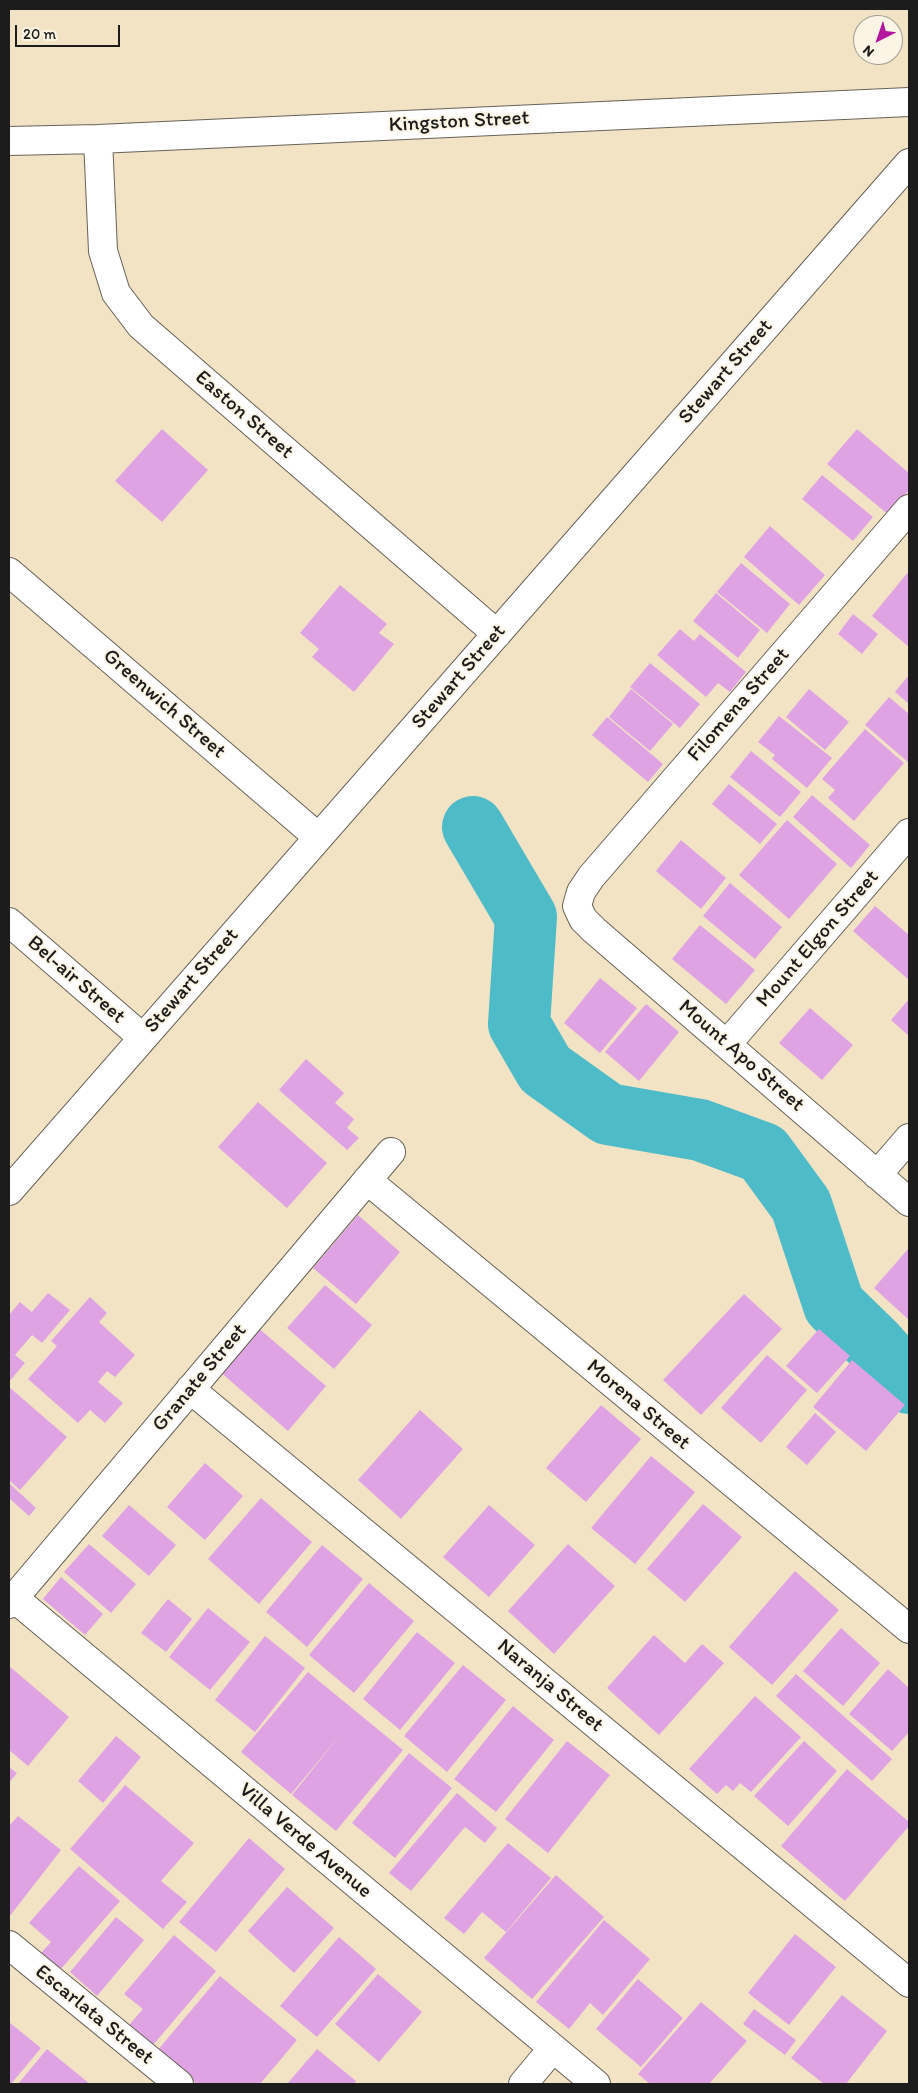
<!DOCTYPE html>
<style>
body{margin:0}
#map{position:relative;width:918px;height:2093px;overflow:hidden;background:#f2e3c5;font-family:Itim,sans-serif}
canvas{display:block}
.frame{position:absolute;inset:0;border:10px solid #1c1c1c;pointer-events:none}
.north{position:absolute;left:853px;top:15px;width:50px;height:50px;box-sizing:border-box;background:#fcf5e5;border:1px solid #a29e95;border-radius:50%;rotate:221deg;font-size:14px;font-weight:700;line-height:20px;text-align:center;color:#1c1c1c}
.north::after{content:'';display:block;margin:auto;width:18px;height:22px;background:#b5179e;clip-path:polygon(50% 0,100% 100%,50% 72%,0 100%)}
.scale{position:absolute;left:15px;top:25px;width:105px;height:22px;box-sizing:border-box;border:2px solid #1c1c1c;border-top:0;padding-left:6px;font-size:15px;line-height:18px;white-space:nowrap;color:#1c1c1c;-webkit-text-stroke:4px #fcf5e5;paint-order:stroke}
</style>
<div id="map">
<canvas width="918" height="2093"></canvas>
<div class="frame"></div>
<div class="north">N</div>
<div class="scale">20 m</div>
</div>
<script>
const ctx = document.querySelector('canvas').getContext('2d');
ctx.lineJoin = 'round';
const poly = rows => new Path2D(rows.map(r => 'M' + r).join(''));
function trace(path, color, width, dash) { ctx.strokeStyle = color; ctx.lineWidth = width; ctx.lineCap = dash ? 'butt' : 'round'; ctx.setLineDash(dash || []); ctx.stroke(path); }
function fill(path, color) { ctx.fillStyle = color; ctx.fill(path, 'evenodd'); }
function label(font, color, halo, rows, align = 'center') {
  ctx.font = font + ' Itim,sans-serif'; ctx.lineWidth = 4; ctx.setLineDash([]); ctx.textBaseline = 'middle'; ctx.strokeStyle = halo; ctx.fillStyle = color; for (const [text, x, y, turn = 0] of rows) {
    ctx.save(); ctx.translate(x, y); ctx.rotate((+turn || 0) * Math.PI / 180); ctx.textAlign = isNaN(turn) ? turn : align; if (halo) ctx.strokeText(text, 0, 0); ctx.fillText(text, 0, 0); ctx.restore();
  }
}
const river = poly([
 [473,827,526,917,519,1024,545,1069,608,1114,700,1130,763,1153,801,1205,834,1305,875,1345,909,1383]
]);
const building = poly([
 [162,429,208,470,162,522,115,481],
 [857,429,909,473,909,490,889,515,827,464],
 [822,475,873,517,853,541,802,499],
 [770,526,825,575,799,605,744,557],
 [741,563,790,604,767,633,717,592],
 [909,571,909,647,872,616],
 [340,585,387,624,379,633,394,644,354,692,312,657,319,649,300,633],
 [716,593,760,630,738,658,693,621],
 [853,614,878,634,862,654,838,634],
 [680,629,694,641,700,634,746,672,730,692,718,683,706,697,657,655],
 [650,663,700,704,680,728,630,687],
 [909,675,909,704,895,692],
 [631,689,673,724,650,751,609,717],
 [809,689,849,722,825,750,786,717],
 [889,697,909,714,909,763,865,725],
 [779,716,832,758,807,788,772,759,775,755,758,742],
 [607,717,663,764,648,782,592,735],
 [865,729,904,763,854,821,828,798,835,790,822,779],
 [751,751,801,792,780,817,730,777],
 [729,784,777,824,760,844,712,804],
 [812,795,870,845,851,868,793,817],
 [787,820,837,864,789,919,739,875],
 [681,840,726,878,701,909,656,871],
 [730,883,782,927,755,959,703,916],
 [875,906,909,935,909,980,853,931],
 [700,925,755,970,726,1004,672,959],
 [600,978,637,1008,600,1053,564,1023],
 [909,999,909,1036,891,1020],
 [646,1004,679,1032,639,1081,605,1052],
 [810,1008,853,1045,822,1080,779,1043],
 [306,1059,344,1093,335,1103,354,1119,347,1128,359,1138,347,1150,279,1090],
 [258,1102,327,1163,287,1208,218,1147],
 [358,1215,400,1252,356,1304,313,1268],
 [909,1248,909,1320,874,1288],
 [325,1285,372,1325,334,1369,287,1328],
 [48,1293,70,1310,42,1343,32,1335,15,1355,25,1363,9,1382,9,1315,20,1302,32,1312],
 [744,1294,782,1329,701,1415,663,1380],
 [90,1297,107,1313,99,1322,135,1355,115,1377,107,1371,98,1382,123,1403,105,1423,90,1410,78,1423,28,1379,57,1346,51,1341],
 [256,1326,326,1386,288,1431,218,1370],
 [819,1329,850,1356,817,1393,786,1366],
 [767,1355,807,1390,761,1443,721,1408],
 [852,1360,905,1405,866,1451,813,1407],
 [9,1387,67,1437,20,1490,9,1480],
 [601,1405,641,1439,586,1502,546,1468],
 [420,1410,463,1449,401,1519,358,1480],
 [815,1413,836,1432,807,1465,786,1447],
 [651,1456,695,1492,635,1564,591,1528],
 [205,1463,243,1496,205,1540,167,1507],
 [9,1483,36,1508,29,1516,9,1498],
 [261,1498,312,1542,259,1604,208,1559],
 [703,1504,742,1537,685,1602,647,1569],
 [129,1505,176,1545,149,1576,102,1536],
 [489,1505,535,1545,489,1597,443,1557],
 [89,1544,136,1584,111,1613,64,1572],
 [568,1544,615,1586,554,1654,508,1611],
 [322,1545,363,1579,307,1647,266,1612],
 [795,1571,839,1610,772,1685,729,1647],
 [61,1577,103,1614,85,1635,43,1599],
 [369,1583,414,1621,354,1693,309,1655],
 [168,1599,192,1619,166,1652,141,1633],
 [208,1608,250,1642,210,1690,169,1657],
 [841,1628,880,1663,843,1706,803,1671],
 [417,1632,455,1663,400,1730,363,1699],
 [654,1635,685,1663,702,1644,724,1663,659,1735,607,1688],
 [265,1636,305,1668,255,1732,215,1700],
 [463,1665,506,1700,447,1772,404,1736],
 [9,1666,69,1717,28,1766,9,1750],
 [888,1669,909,1688,909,1732,892,1751,849,1714],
 [308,1672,403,1750,336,1831,292,1795,341,1734,291,1794,241,1752],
 [796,1674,892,1759,872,1781,776,1696],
 [755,1696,801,1737,751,1792,740,1783,733,1791,726,1785,717,1794,689,1769],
 [513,1706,554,1740,496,1812,454,1779],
 [116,1736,141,1757,103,1803,78,1781],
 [567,1741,610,1775,548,1853,505,1819],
 [804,1741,837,1771,788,1826,754,1796],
 [409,1753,452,1788,395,1858,352,1823],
 [9,1767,17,1773,9,1783],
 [847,1769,909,1822,909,1826,845,1901,781,1846],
 [125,1785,194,1843,161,1881,187,1902,163,1929,70,1849],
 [457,1793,497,1828,485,1843,465,1827,411,1891,389,1873],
 [18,1816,61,1850,9,1917,9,1826],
 [249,1838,285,1869,216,1952,179,1922],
 [508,1843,551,1878,506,1932,482,1912,464,1934,444,1918],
 [79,1866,120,1901,60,1970,41,1953,51,1942,29,1923],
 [556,1875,604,1917,532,1999,484,1958],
 [287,1887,334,1928,294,1973,248,1931],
 [116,1917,144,1940,97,1996,70,1972],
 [604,1920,650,1959,603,2015,590,2003,569,2029,536,2002],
 [795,1934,836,1967,789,2025,748,1993],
 [174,1935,216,1971,153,2045,129,2025,143,2009,124,1994],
 [339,1937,376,1969,317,2037,280,2006],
 [378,1974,422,2012,379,2062,335,2024],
 [220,1976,297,2040,260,2084,197,2084,157,2051],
 [638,1979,683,2018,641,2067,596,2029],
 [842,1995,887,2031,846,2084,824,2084,791,2058],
 [701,2002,747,2041,709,2084,650,2084,638,2074],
 [754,2009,796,2040,785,2055,743,2024],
 [9,2022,41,2048,11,2084,9,2084],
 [47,2049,90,2084,18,2084],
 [317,2049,356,2081,353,2084,287,2084]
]);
const minor = poly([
 [98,139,103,251,116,293,141,326,497,634],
 [9,141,98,139,909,102],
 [909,509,591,877,581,892,577,906,583,919,594,930,909,1202],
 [9,572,318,837],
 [9,922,143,1038],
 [727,1044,909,833],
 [877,1175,909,1138],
 [367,1180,909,1629],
 [9,1191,909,163],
 [190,1389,909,1983],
 [14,1598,596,2084],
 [9,1604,391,1152],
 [9,1945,179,2084],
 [523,2084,553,2048]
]);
const streetNames = [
 ["Kingston Street",459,122,-3],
 ["Stewart Street",726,372,-49],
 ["Easton Street",244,415,41],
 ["Stewart Street",459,677,-49],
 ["Greenwich Street",164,704,41],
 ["Filomena Street",739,705,-49],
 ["Mount Elgon Street",818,939,-49],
 ["Bel-air Street",76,980,41],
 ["Stewart Street",192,981,-49],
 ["Mount Apo Street",741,1056,41],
 ["Granate Street",200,1378,-50],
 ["Morena Street",638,1405,40],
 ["Naranja Street",550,1686,40],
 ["Villa Verde Avenue",305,1841,40],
 ["Escarlata Street",94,2015,39]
];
trace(river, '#4ebbc9', 62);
fill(building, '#dfa3e4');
trace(minor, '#676257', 30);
trace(minor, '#fff', 28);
label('21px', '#1c1c1c', '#fcf5e5', streetNames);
</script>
